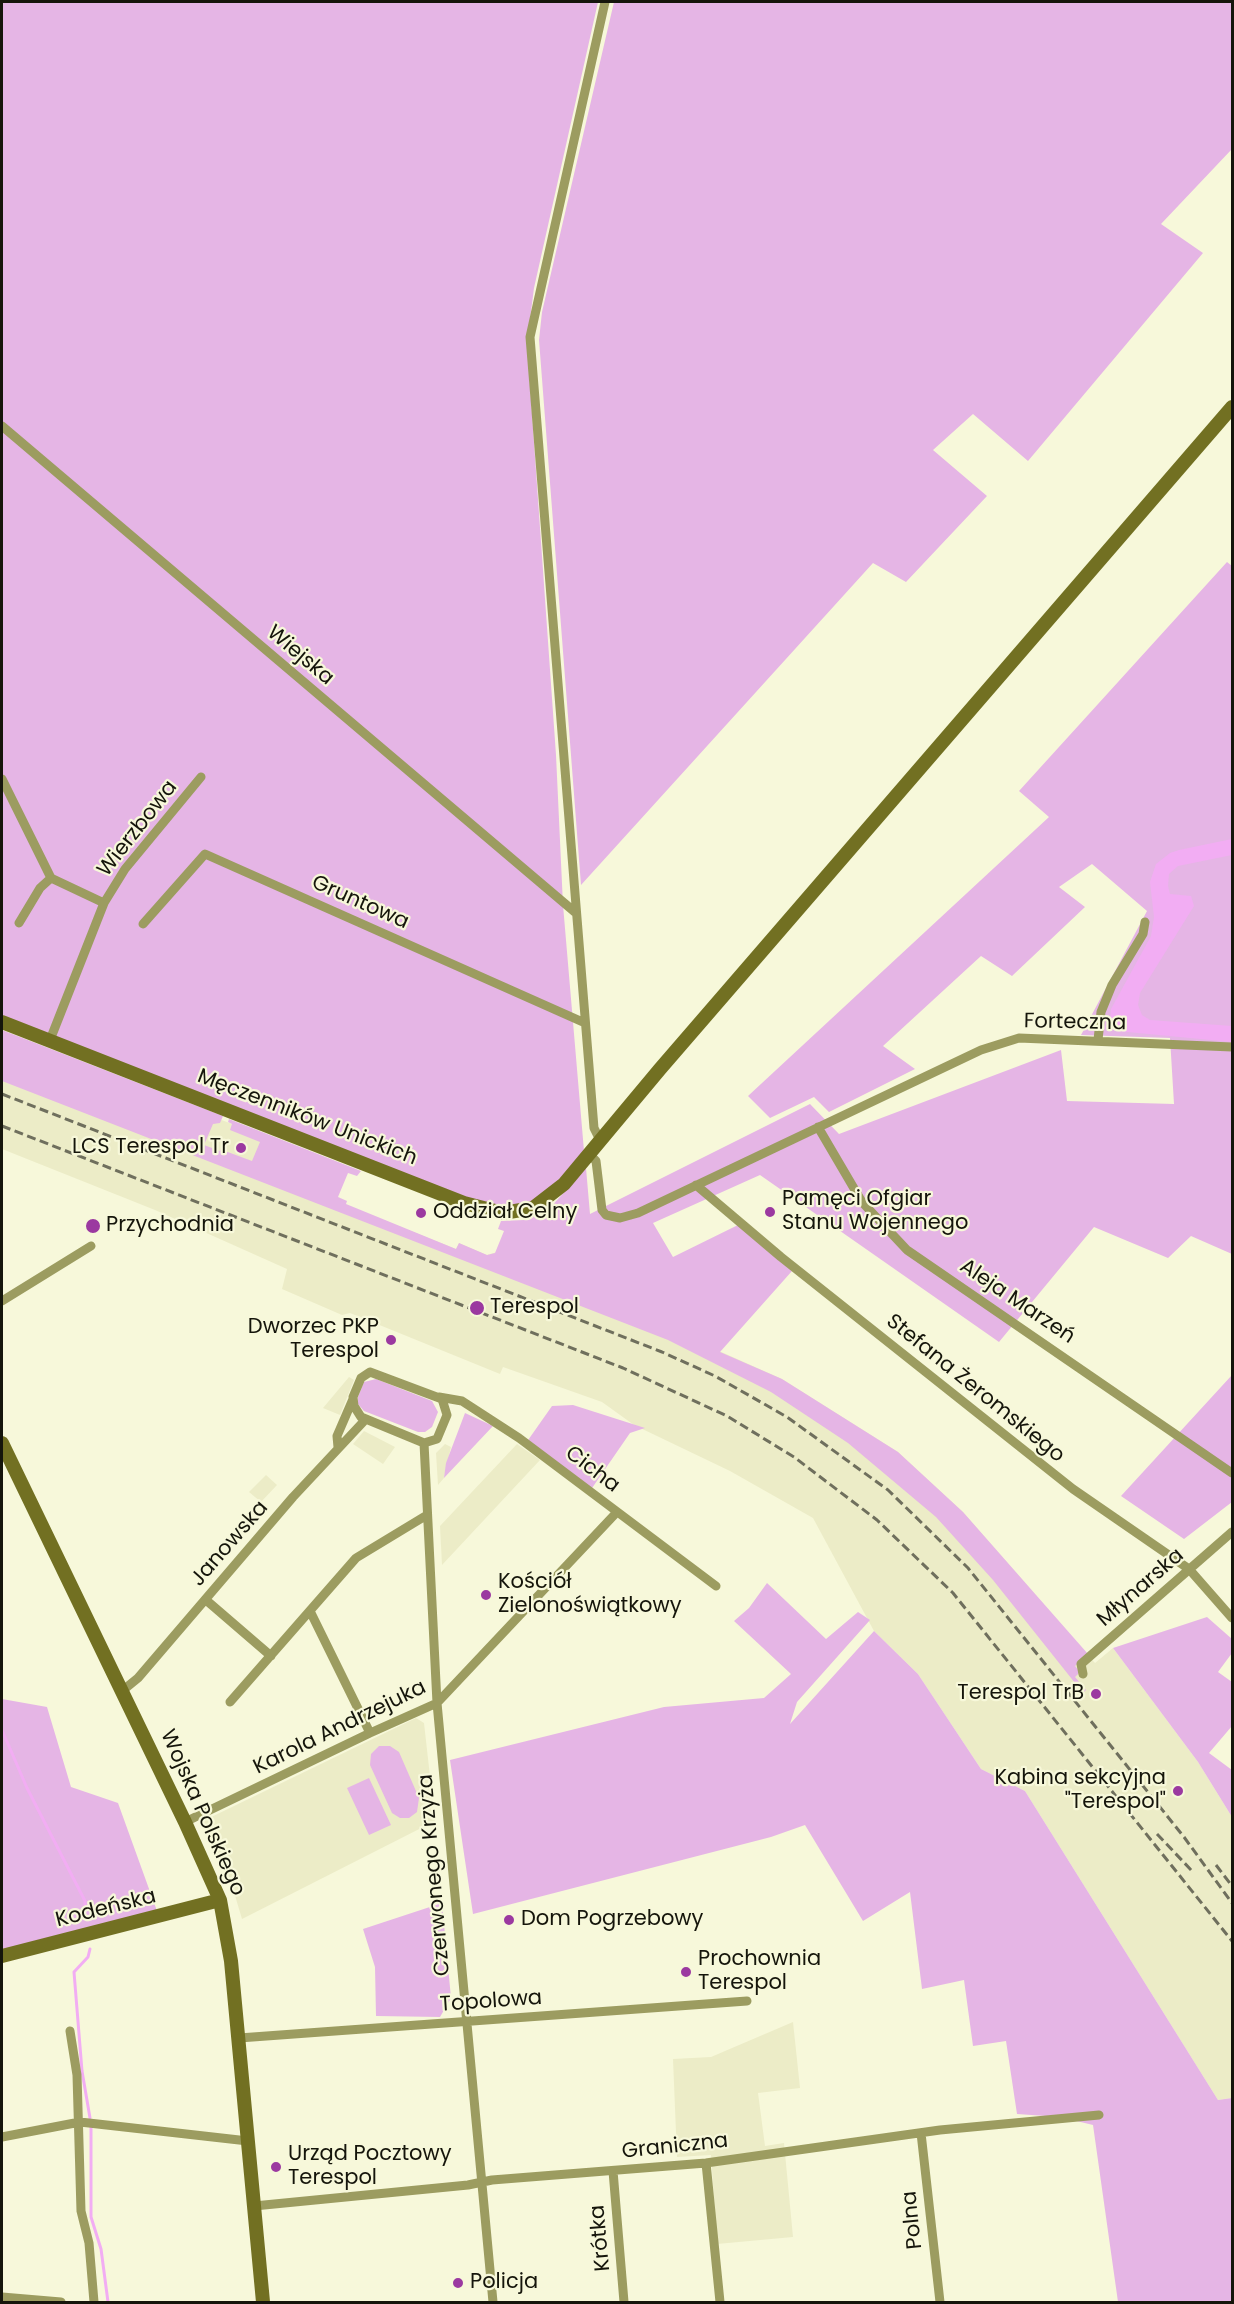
<!DOCTYPE html>
<meta charset="utf-8">
<style>
body{margin:0}
#map{position:relative;width:1234px;height:2304px;overflow:hidden;background:#f7f8da;font-family:Poppins,sans-serif}
canvas{display:block}
.frame{position:absolute;inset:0;border:3px solid #15150b;pointer-events:none}
</style>
<div id="map">
<canvas width="1234" height="2304"></canvas>
<div class="frame"></div>
</div>
<script>
const ctx = document.querySelector('canvas').getContext('2d');
ctx.lineJoin = 'round';
function fill(path, color) { ctx.fillStyle = color; ctx.fill(path, 'evenodd'); }
const poly = rows => new Path2D(rows.map(r => 'M' + r).join(''));
function trace(path, color, width, dash) { ctx.strokeStyle = color; ctx.lineWidth = width; ctx.lineCap = dash ? 'butt' : 'round'; ctx.setLineDash(dash || []); ctx.stroke(path); }
function label(font, color, halo, rows, align = 'center') {
  ctx.font = font + ' Poppins,sans-serif'; ctx.lineWidth = 4.5; ctx.setLineDash([]); ctx.textBaseline = 'middle'; ctx.strokeStyle = halo; ctx.fillStyle = color; for (const [text, x, y, turn = 0] of rows) {
    ctx.save(); ctx.translate(x, y); ctx.rotate((+turn || 0) * Math.PI / 180); ctx.textAlign = isNaN(turn) ? turn : align; if (halo) ctx.strokeText(text, 0, 0); ctx.fillText(text, 0, 0); ctx.restore();
  }
}
const built = poly([
 [2,1070,209,1115,270,1139,258,1170,456,1249,459,1243,487,1255,497,1252,782,1379,898,1452,963,1512,1095,1663,1113,1648,1198,1762,1232,1817,1232,2098,1218,2100,1025,1791,981,1769,918,1674,874,1631,813,1518,730,1471,634,1425,602,1402,503,1367,500,1374,350,1313,342,1315,282,1289,287,1269,155,1210,2,1149],
 [349,1377,354,1380,340,1415,323,1408],
 [364,1431,395,1447,383,1464,353,1444],
 [445,1444,451,1447,444,1478,438,1485,436,1453],
 [517,1444,540,1460,442,1565,440,1526],
 [266,1475,277,1485,261,1502,249,1492],
 [416,1718,424,1723,435,1821,242,1919,231,1882,203,1821],
 [793,2022,800,2088,758,2093,765,2146,784,2143,793,2237,717,2244,711,2155,677,2157,673,2059,711,2057]
]);
const green = poly([
 [2,2,598,2,534,288,527,343,556,755,563,905,584,1151,568,1171,538,1199,512,1208,486,1205,2,1016],
 [614,2,1232,2,1232,149,1161,224,1203,253,1028,461,973,414,933,450,987,496,906,582,873,563,581,885,539,340,542,312],
 [1227,562,1232,566,1232,1254,1191,1236,1168,1258,1094,1227,999,1342,760,1175,653,1223,673,1257,738,1225,792,1271,720,1352,782,1379,898,1452,963,1512,1088,1654,1075,1666,1080,1672,1075,1677,1086,1690,1083,1693,993,1580,936,1517,848,1443,771,1392,668,1340,2,1081,2,1030,223,1116,220,1123,213,1124,204,1145,220,1151,224,1144,227,1145,225,1151,252,1161,260,1142,230,1130,232,1124,228,1122,229,1119,361,1171,357,1176,348,1173,338,1197,347,1201,346,1204,456,1249,459,1243,487,1255,495,1253,504,1231,498,1229,501,1221,524,1220,549,1209,586,1168,590,1214,810,1104,839,1134,1061,1050,1067,1101,1174,1104,1170,1038,1081,1035,1147,911,1092,864,1059,887,1085,907,1012,976,981,956,883,1046,915,1069,829,1112,814,1097,770,1118,748,1096,1049,817,1019,791],
 [1232,1375,1232,1502,1184,1539,1121,1496],
 [376,1379,432,1401,438,1412,432,1427,425,1432,418,1432,364,1411,358,1404,358,1397,364,1382],
 [573,1405,645,1428,630,1433,590,1491,526,1443,552,1406],
 [465,1413,493,1426,444,1478,446,1463],
 [767,1583,826,1639,858,1612,870,1620,797,1702,790,1724,874,1631,918,1674,981,1769,1025,1791,1218,2100,1232,2098,1232,2302,1118,2302,1093,2125,1060,2117,1017,2114,1006,2041,973,2046,964,1980,922,1989,910,1892,863,1921,805,1825,771,1837,473,1914,450,1760,664,1707,764,1698,791,1674,734,1621,749,1608],
 [1207,1617,1232,1639,1232,1653,1218,1672,1232,1682,1232,1726,1209,1753,1232,1770,1232,1817,1198,1762,1113,1648],
 [2,1699,47,1707,71,1787,118,1803,157,1911,2,1950],
 [379,1746,390,1746,399,1752,419,1798,417,1812,409,1818,400,1818,392,1813,370,1765,371,1754],
 [369,1778,391,1825,369,1835,347,1788],
 [442,1903,451,1998,440,2017,376,2016,375,1967,363,1929]
]);
const water = poly([
 [1232,839,1232,855,1178,866,1169,874,1168,886,1170,894,1191,896,1194,906,1140,993,1138,1005,1142,1015,1150,1020,1232,1026,1232,1042,1117,1031,1110,1022,1111,1009,1151,936,1154,917,1150,882,1156,864,1170,853,1179,850]
]);
const stream = poly([
 [2,1730,27,1788,85,1901,85,1919],
 [90,1949,88,1957,74,1972,82,2071,90,2118],
 [91,2126,91,2217,101,2249,108,2302]
]);
const street = poly([
 [2,426,576,913],
 [2,779,51,878,104,903],
 [19,923,40,888,51,878],
 [143,924,205,854,585,1023],
 [50,1040,104,903,125,869,201,777],
 [1098,1040,1101,1012,1112,985,1143,934,1145,922],
 [818,1127,862,1202,907,1250,1232,1473],
 [600,1140,594,1128,530,337,605,2],
 [589,1154,596,1161,602,1210,606,1215,620,1218,638,1213,981,1050,1019,1038,1232,1047],
 [696,1185,781,1257,1073,1489,1189,1569,1232,1618],
 [2,1301,91,1246],
 [370,1372,442,1399,447,1415,437,1439,424,1443,361,1417,354,1406,353,1397,361,1378,370,1372],
 [439,1397,462,1401,519,1438,716,1586],
 [424,1443,437,1703,493,2302],
 [338,1447,337,1436,353,1399],
 [206,1600,271,1656],
 [310,1611,370,1733],
 [1083,1674,1081,1664,1232,1532],
 [122,1691,138,1678,293,1497,365,1420],
 [230,1702,356,1558,427,1515],
 [185,1822,370,1733,437,1703,617,1512],
 [70,2031,77,2075,81,2211,89,2243,94,2302],
 [239,2038,747,2001],
 [921,2133,940,2302],
 [2,2137,80,2122,248,2141],
 [706,2163,720,2302],
 [613,2171,624,2302],
 [254,2206,468,2185,492,2180,706,2163,940,2130,1099,2115],
 [2,2297,61,2302]
]);
const secondary = poly([
 [2,1022,464,1203,503,1213,533,1208,564,1184,660,1069,1232,407],
 [2,1443,185,1822,220,1900,231,1961,263,2302],
 [2,1956,220,1900]
]);
const rail = poly([
 [2,1094,662,1352,715,1376,787,1417,888,1490,968,1568,1184,1837,1232,1903],
 [2,1126,623,1368,727,1416,794,1457,877,1520,953,1593,1232,1941],
 [1157,1834,1193,1872],
 [1216,1865,1232,1886]
]);
const markers = [
 [241,1148,6,"#9b39a0"],
 [770,1212,6,"#9b39a0"],
 [421,1213,6,"#9b39a0"],
 [93,1226,8,"#9b39a0"],
 [477,1308,8,"#9b39a0"],
 [391,1340,6,"#9b39a0"],
 [486,1595,6,"#9b39a0"],
 [1096,1694,6,"#9b39a0"],
 [1178,1791,6,"#9b39a0"],
 [509,1920,6,"#9b39a0"],
 [686,1972,6,"#9b39a0"],
 [276,2167,6,"#9b39a0"],
 [458,2283,6,"#9b39a0"]
];
const streetNames = [
 ["Wiejska",300,656,40],
 ["Wierzbowa",138,829,-52],
 ["Gruntowa",360,903,24],
 ["Forteczna",1075,1023,1],
 ["Męczenników Unickich",307,1118,21],
 ["Aleja Marzeń",1017,1302,34],
 ["Stefana Żeromskiego",975,1389,39],
 ["Cicha",592,1470,37],
 ["Janowska",230,1544,-49],
 ["Młynarska",1141,1588,-41],
 ["Karola Andrzejuka",340,1728,-26],
 ["Wojska Polskiego",202,1813,66],
 ["Czerwonego Krzyża",435,1875,-95],
 ["Kodeńska",106,1909,-14],
 ["Topolowa",491,2002,-4],
 ["Graniczna",675,2147,-6],
 ["Polna",913,2220,-96],
 ["Krótka",601,2238,-95]
];
const poiNames = [
 ["LCS Terespol Tr",229,1148,"right"],
 ["Pamęci Ofgiar",782,1200],
 ["Stanu Wojennego",782,1224],
 ["Oddział Celny",433,1213],
 ["Przychodnia",106,1226],
 ["Terespol",490,1308],
 ["Dworzec PKP",379,1328,"right"],
 ["Terespol",379,1352,"right"],
 ["Kościół",498,1583],
 ["Zielonoświątkowy",498,1607],
 ["Terespol TrB",1084,1694,"right"],
 ["Kabina sekcyjna",1166,1779,"right"],
 ["\"Terespol\"",1166,1803,"right"],
 ["Dom Pogrzebowy",521,1920],
 ["Prochownia",698,1960],
 ["Terespol",698,1984],
 ["Urząd Pocztowy",288,2155],
 ["Terespol",288,2179],
 ["Policja",470,2283]
];
fill(built, '#ececc7');
fill(green, '#e5b5e5');
fill(water, '#f2adf3');
trace(stream, '#f2adf3', 3);
trace(street, '#9c9c60', 9);
trace(secondary, '#727022', 14);
trace(rail, '#6f6f5d', 3, [9, 4.5]);
for (const [x, y, r, color] of markers) { const dot = new Path2D(); dot.arc(x, y, r, 0, 2 * Math.PI); ctx.fillStyle = color; ctx.fill(dot); trace(dot, '#f7f8da', 2); }
label('21px', '#15150b', '#f7f8da', streetNames);
label('21px', '#15150b', '#f7f8da', poiNames, 'left');
</script>
